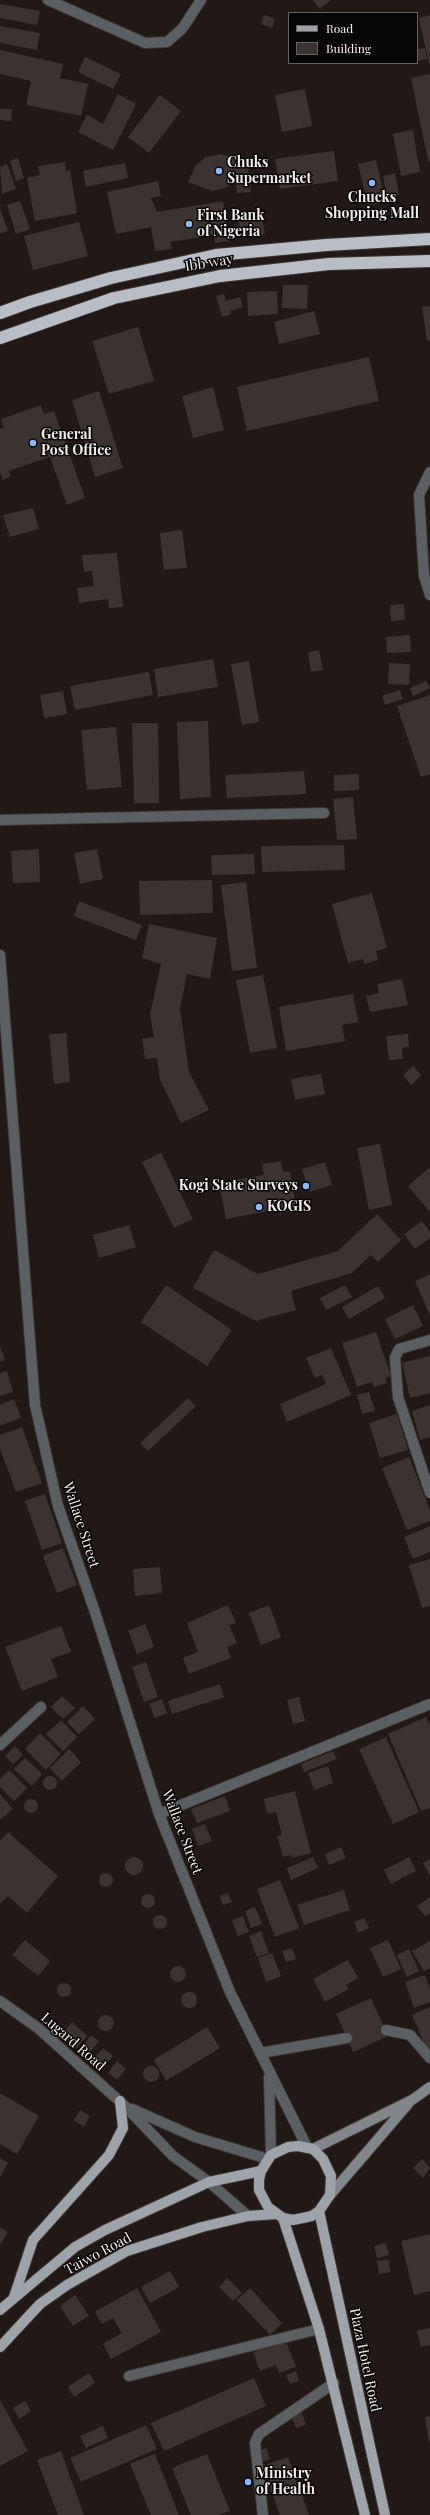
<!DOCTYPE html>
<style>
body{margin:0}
#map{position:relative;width:430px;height:2515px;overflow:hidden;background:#211917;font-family:"Playfair Display",serif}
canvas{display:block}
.legend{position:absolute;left:288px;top:12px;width:130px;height:52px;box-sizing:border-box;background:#080605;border:1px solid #656261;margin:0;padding:5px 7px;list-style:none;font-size:12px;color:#f1ecea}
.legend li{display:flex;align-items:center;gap:8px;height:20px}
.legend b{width:20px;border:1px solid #656261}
</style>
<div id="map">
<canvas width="430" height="2515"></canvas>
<ul class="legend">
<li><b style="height:5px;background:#9ea3a9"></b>Road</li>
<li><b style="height:11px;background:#3b3331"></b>Building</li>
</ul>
</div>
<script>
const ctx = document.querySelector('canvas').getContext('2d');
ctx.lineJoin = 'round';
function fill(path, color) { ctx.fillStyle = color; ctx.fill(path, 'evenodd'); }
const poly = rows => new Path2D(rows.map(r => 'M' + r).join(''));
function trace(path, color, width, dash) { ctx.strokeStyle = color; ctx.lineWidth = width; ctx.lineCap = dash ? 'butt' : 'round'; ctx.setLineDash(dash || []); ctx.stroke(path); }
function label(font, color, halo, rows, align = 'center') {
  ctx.font = font + ' "Playfair Display",serif'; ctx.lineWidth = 3; ctx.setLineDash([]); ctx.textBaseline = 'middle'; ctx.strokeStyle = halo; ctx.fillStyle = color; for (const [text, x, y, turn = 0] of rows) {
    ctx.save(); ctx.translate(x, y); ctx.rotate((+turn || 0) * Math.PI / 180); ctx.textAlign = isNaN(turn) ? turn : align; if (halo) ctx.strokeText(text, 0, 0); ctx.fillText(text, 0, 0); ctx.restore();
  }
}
const building = poly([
 [313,0,331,0,320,9],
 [0,4,40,11,37,25,0,18],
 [264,15,275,19,272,28,261,24],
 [430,15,430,64,429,64,419,18],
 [0,26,40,33,37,50,0,43],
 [417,41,419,49,425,48,427,59,417,61],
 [0,50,63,64,60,78,88,84,81,116,26,105,31,81,0,74],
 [85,57,121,74,113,89,78,72],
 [430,74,430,161,428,161,411,78],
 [305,89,312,126,282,132,275,95],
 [118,94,136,104,113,150,78,132,87,115,103,124],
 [160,95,181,111,149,153,128,137],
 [0,109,12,109,11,121,0,120],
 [413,130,420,172,401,176,393,134],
 [334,151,338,181,280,189,275,159],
 [220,154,232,157,248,167,251,192,237,193,236,181,225,188,212,191,188,182,196,165,206,157],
 [18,158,24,178,16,181,10,161],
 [376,160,386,202,368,206,358,164],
 [65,162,66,171,70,170,77,213,35,221,27,178,40,175,38,166],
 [125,163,128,178,86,187,83,171],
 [7,164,16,189,2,194,0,167],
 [395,173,399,195,387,197,383,176],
 [158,181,161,196,151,198,157,212,223,201,230,241,215,243,214,235,170,242,172,249,155,251,151,227,116,234,107,192],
 [20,201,30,229,16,234,7,205],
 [0,208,8,231,0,234],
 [261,212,265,234,242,238,238,216],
 [79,222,88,256,33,270,24,236],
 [283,285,308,285,307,309,282,308],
 [277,291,278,314,248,316,247,292],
 [224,294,226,301,240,297,243,307,230,311,231,314,222,317,216,296],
 [430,306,430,340,427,341,422,307],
 [314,311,320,334,279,344,274,322],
 [138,327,154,381,109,394,92,341],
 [369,357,379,401,247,431,237,387],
 [213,387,224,430,193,438,182,396],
 [99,391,123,468,95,477,72,400],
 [41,405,44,414,54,411,85,498,67,505,50,457,9,471,11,476,3,480,0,472,0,429,4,428,1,419],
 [33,508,39,529,10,537,3,515],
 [182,530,187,568,164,570,160,533],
 [117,553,123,607,109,608,108,599,79,603,77,588,94,586,92,571,84,572,82,555],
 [404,604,405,620,391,621,390,605],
 [410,635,411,652,387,653,386,637],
 [319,650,323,670,311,672,308,652],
 [213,659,218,687,158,697,154,669],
 [249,661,259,722,242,725,231,664],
 [389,663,410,664,409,685,388,684],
 [149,672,153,695,75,710,70,686],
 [426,681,430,688,413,696,410,688],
 [400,690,403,699,385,705,382,696],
 [63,691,67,714,44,718,40,695],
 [430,695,430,774,421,777,397,706],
 [208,721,211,797,180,799,177,722],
 [132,723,158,723,159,803,134,803],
 [116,727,122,787,87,790,81,730],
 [304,771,306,794,227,798,225,775],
 [359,774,359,790,334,791,334,775],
 [353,797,357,839,337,840,333,799],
 [344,845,345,870,262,872,261,846],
 [39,849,40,882,13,883,11,851],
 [97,849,103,879,80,884,74,853],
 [254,854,255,874,212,875,211,855],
 [212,880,213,913,140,915,139,881],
 [246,882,257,968,232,971,221,885],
 [372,893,387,948,376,951,378,960,364,964,363,959,348,963,332,904],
 [79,901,142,925,136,940,74,916],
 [149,924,217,938,210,979,187,974,180,1009,189,1072,209,1110,181,1123,160,1080,157,1058,145,1059,142,1039,154,1037,150,1014,161,964,142,958],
 [263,975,277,1048,250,1053,236,980],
 [402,979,408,1005,370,1012,366,996,379,993,377,984],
 [353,994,358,1022,342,1025,345,1041,286,1051,279,1007],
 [66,1033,70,1082,54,1084,49,1034],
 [408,1034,409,1047,402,1048,403,1059,389,1060,386,1036],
 [413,1066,421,1075,411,1085,403,1075],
 [321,1074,325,1094,295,1100,291,1079],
 [380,1144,392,1205,369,1210,357,1148],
 [161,1153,193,1219,174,1228,142,1162],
 [281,1161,283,1172,290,1171,296,1206,226,1219,219,1183,264,1175,262,1164],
 [325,1162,332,1185,309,1192,302,1169],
 [430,1167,430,1212,408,1186],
 [377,1214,401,1240,378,1262,371,1255,352,1273,291,1291,296,1310,256,1321,193,1288,214,1250,258,1274,338,1251],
 [422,1221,430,1232,430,1238,415,1249,404,1234],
 [129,1225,136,1247,99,1258,93,1235],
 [430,1274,430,1316,415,1281],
 [166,1285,232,1330,207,1366,141,1322],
 [345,1285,352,1297,326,1310,320,1298],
 [378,1286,385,1298,349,1319,342,1307],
 [413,1305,423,1326,395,1339,385,1319],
 [376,1332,391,1376,385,1378,387,1383,374,1387,372,1382,357,1387,342,1343],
 [0,1346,5,1360,0,1362],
 [331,1348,351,1395,287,1422,280,1404,326,1384,322,1375,315,1378,306,1358],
 [430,1356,430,1393,410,1398,402,1363],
 [7,1371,13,1392,0,1396,0,1373],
 [369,1392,375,1411,362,1414,357,1395],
 [188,1398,196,1406,148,1451,140,1443],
 [14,1399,21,1418,0,1426,0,1405],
 [430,1405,430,1437,420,1440,412,1411],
 [397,1414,408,1450,380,1458,369,1423],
 [22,1427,42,1483,16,1492,0,1449,0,1435],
 [409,1457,430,1510,430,1521,407,1530,382,1468],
 [45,1494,62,1543,42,1550,25,1501],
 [430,1526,430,1552,413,1559,404,1537],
 [63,1548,77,1585,57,1593,43,1556],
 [430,1559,430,1606,422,1608,409,1565],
 [160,1567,162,1593,135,1596,133,1569],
 [228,1605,236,1623,229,1625,237,1643,227,1647,231,1658,189,1674,183,1658,198,1652,187,1623],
 [269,1605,281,1637,261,1645,249,1613],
 [145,1624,154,1647,137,1654,128,1631],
 [61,1626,71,1652,51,1659,58,1677,22,1691,5,1647],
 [146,1662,158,1697,144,1702,132,1667],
 [220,1684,224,1697,172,1714,168,1701],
 [62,1696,75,1708,63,1719,51,1707],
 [299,1697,305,1721,293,1724,287,1700],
 [162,1699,167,1713,155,1718,149,1704],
 [83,1706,95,1719,79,1734,67,1722],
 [426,1717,430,1726,430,1808,421,1811,388,1734],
 [61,1720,77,1737,63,1751,46,1734],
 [40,1733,61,1754,46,1770,25,1749],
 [386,1737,419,1812,393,1824,359,1749],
 [15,1746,23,1755,13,1764,5,1756],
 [69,1749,81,1762,62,1781,50,1768],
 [333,1751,337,1759,304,1772,301,1764],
 [25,1758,42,1774,32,1786,14,1769],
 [328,1766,333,1783,314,1790,308,1773],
 [9,1770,27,1788,14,1801,0,1787,0,1779],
 '43 1783a7 7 0 1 1 14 0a7 7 0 1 1-14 0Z',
 [295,1791,311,1853,292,1858,291,1855,283,1857,277,1836,282,1835,276,1812,268,1814,264,1799],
 [0,1794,13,1809,0,1820],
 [225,1796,230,1811,197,1823,191,1809],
 '24 1806a7 7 0 1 1 14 0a7 7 0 1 1-14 0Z',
 [205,1824,212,1841,198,1846,192,1829],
 [8,1832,58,1876,27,1913,8,1896,0,1904,0,1841],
 [341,1847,346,1858,329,1865,325,1854],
 '125 1866a9 9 0 1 1 18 0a9 9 0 1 1-18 0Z',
 [313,1857,318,1868,291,1880,287,1868],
 [409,1857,416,1871,391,1884,384,1870],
 [430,1859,430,1876,423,1863],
 '99 1880a7 7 0 1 1 14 0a7 7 0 1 1-14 0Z',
 [280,1880,299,1928,275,1937,257,1889],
 [344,1890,350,1910,304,1925,297,1905],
 [228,1893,232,1902,223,1905,220,1896],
 '141 1901a7 7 0 1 1 14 0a7 7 0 1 1-14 0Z',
 [430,1897,430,1913,425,1916,417,1906],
 [255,1907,262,1924,251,1928,245,1911],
 '153 1922a7 7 0 1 1 14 0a7 7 0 1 1-14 0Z',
 [243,1916,249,1932,238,1936,232,1920],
 [364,1918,369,1928,358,1933,354,1922],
 [261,1931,269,1953,257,1957,249,1936],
 [25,1940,50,1961,38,1976,12,1955],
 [388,1940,401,1969,383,1977,370,1948],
 [430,1941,430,1968,424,1971,412,1951],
 [292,1948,296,1959,286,1962,282,1951],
 [409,1949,419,1971,407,1977,397,1955],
 [272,1953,281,1976,266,1982,258,1958],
 [348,1960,358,1978,346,1985,349,1989,325,2002,313,1979],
 '170 1974a8 8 0 1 1 16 0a8 8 0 1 1-16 0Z',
 [425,1975,430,1990,430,2002,414,2008,405,1982],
 '57 1990a7 7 0 1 1 14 0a7 7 0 1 1-14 0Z',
 '181 2000a8 8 0 1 1 16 0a8 8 0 1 1-16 0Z',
 [371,1998,388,2036,353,2052,336,2014],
 [430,2007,430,2049,427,2050,412,2015],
 '98 2023a8 8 0 1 1 16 0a8 8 0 1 1-16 0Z',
 [72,2022,87,2036,77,2048,62,2034],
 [207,2027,220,2048,166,2081,154,2060],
 [91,2035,99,2041,88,2055,81,2049],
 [103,2048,113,2056,103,2068,93,2060],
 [117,2061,126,2069,117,2080,108,2073],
 '143 2074a8 8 0 1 1 16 0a8 8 0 1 1-16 0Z',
 [0,2093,39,2116,17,2154,0,2144],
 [80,2110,90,2116,84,2127,74,2120],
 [0,2158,8,2163,0,2177],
 [422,2159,430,2168,423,2178,413,2168],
 [0,2227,8,2232,0,2245],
 [430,2234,430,2291,414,2295,401,2241],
 [386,2243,389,2255,377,2258,374,2246],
 [388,2259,391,2272,379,2274,377,2261],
 [170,2271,179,2287,150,2303,141,2287],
 [227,2278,242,2293,233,2301,219,2287],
 [137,2288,161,2332,111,2359,103,2344,122,2333,113,2318,102,2324,95,2312],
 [250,2288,282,2323,270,2335,237,2300],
 [75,2295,89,2316,73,2326,60,2306],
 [430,2328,430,2345,421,2347,417,2331],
 [285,2339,296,2367,279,2373,276,2365,260,2371,253,2352],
 [296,2371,299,2381,290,2384,286,2375],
 [89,2373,95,2383,74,2397,68,2387],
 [254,2378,266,2406,164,2451,151,2423],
 [0,2400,28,2451,0,2466],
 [25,2401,31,2411,19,2419,13,2408],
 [301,2411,306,2424,296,2428,291,2415],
 [430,2416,430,2442,429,2442,425,2417],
 [146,2425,157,2449,81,2482,70,2458],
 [103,2426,108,2438,86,2448,80,2436],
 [266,2448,270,2459,260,2463,256,2452],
 [61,2451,84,2515,58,2515,37,2460],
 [155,2454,179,2515,151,2515,130,2464],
 [207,2454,230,2511,219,2515,191,2515,172,2468],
 [288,2457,309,2515,280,2515,262,2466]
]);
const lane = poly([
 [386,2030,410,2035,430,2058],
 [260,2053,347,2038],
 [263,2515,255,2443,259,2434,334,2383]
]);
const street = poly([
 [48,0,145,43,167,42,182,29,201,0],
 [430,472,419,495,424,576,430,595],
 [0,820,324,813],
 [0,955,35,1405,58,1506,95,1612,159,1814,230,1992,307,2147],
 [430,1340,399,1349,395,1358,398,1397,430,1493],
 [0,1745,41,1707],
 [159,1814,430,1704],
 [0,2001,38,2028,126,2107,173,2156,209,2182,248,2216],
 [269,2077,271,2155],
 [132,2109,195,2137,268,2159],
 [129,2376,319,2329]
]);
const secondary = poly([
 [313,2149,412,2100,430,2087],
 [330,2195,408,2104]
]);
const primary = poly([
 [298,2146,313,2149,323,2159,331,2176,330,2195,319,2211,312,2216,293,2220,283,2218,268,2207,259,2190,259,2180,261,2171,271,2155,288,2147,298,2146],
 [319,2211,385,2515],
 [283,2218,319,2329,365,2515],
 [14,2297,33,2240,109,2155,123,2128,120,2101],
 [0,2310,75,2247,105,2230,209,2182,261,2171],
 [0,2347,40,2304,67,2285,127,2251,202,2227,248,2216,276,2214]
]);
const highway = poly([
 [0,313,30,302,111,278,216,255,326,245,430,239],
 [0,338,114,298,220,276,329,264,430,261]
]);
const markers = [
 [219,171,4,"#8abafc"],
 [372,183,4,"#8abafc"],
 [189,224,4,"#8abafc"],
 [33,443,4,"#8abafc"],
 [306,1186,4,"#8abafc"],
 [259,1207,4,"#8abafc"],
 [248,2482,4,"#8abafc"]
];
const poiNames = [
 ["Chuks",227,163],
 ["Supermarket",227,179],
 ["Chucks",372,198,"center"],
 ["Shopping Mall",372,214,"center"],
 ["First Bank",197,216],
 ["of Nigeria",197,232],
 ["General",41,435],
 ["Post Office",41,451],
 ["Kogi State Surveys",298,1186,"right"],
 ["KOGIS",267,1207],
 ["Ministry",256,2474],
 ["of Health",256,2490]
];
const streetNames = [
 ["Ibb way",209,263,-9],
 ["Wallace Street",81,1525,72],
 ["Wallace Street",182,1832,69],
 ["Lugard Road",73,2042,41],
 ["Taiwo Road",98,2254,-28],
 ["Plaza Hotel Road",365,2360,78]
];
fill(building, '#3b3331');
trace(lane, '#3e3735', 12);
trace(street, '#3e3735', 12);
trace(secondary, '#3e3735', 12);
trace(primary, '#3e3735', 12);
trace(highway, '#3e3735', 14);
trace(lane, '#5c5f62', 10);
trace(street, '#5c5f62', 10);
trace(secondary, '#82858a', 10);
trace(primary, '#9ea3a9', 10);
trace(highway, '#b9bec6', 12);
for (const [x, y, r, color] of markers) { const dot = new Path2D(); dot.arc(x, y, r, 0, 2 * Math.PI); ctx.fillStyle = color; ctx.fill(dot); trace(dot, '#080605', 1.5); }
label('bold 14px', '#f1ecea', '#080605', poiNames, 'left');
label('14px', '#f1ecea', '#080605', streetNames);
</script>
